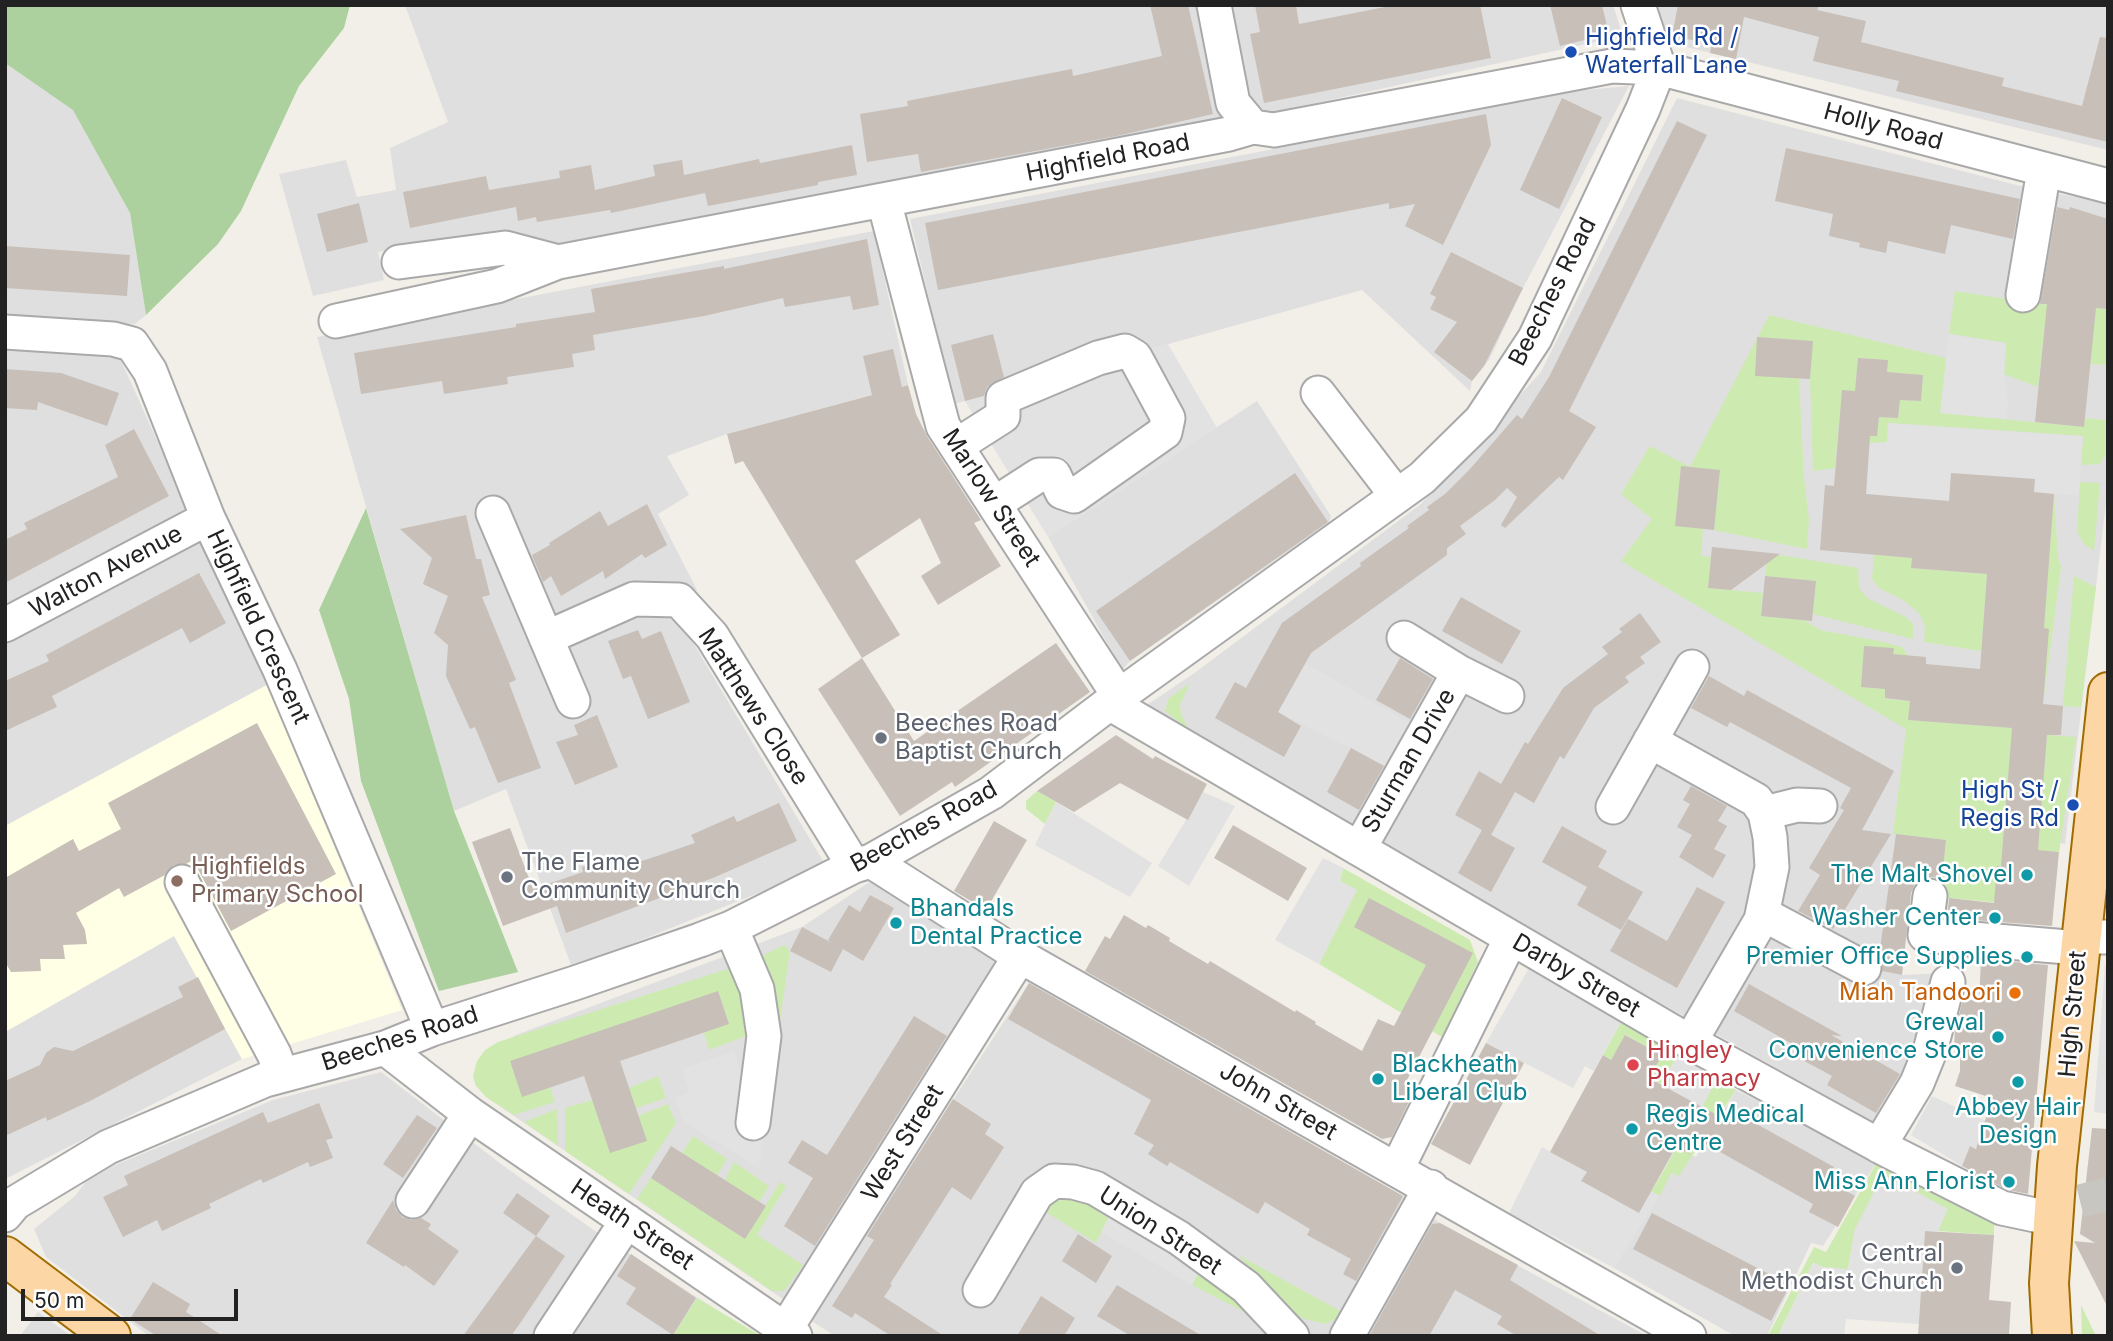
<!DOCTYPE html>
<style>
body{margin:0}
#map{position:relative;width:2113px;height:1341px;overflow:hidden;background:#f2efe9;font-family:Inter,sans-serif}
canvas{display:block}
.frame{position:absolute;inset:0;border:7px solid #222;pointer-events:none}
.scale{position:absolute;left:21px;top:1289px;width:217px;height:32px;box-sizing:border-box;border:4px solid #222;border-top:0;padding-left:9px;font-size:21px;line-height:24px;white-space:nowrap;color:#222;-webkit-text-stroke:5px #fff;paint-order:stroke}
</style>
<div id="map">
<canvas width="2113" height="1341"></canvas>
<div class="frame"></div>
<div class="scale">50 m</div>
</div>
<script>
const ctx = document.querySelector('canvas').getContext('2d');
ctx.lineJoin = 'round';
function fill(path, color) { ctx.fillStyle = color; ctx.fill(path, 'evenodd'); }
const poly = rows => new Path2D(rows.map(r => 'M' + r).join(''));
function trace(path, color, width, dash) { ctx.strokeStyle = color; ctx.lineWidth = width; ctx.lineCap = dash ? 'butt' : 'round'; ctx.setLineDash(dash || []); ctx.stroke(path); }
function label(font, color, halo, rows, align = 'center') {
  ctx.font = font + ' Inter,sans-serif'; ctx.lineWidth = 5; ctx.setLineDash([]); ctx.textBaseline = 'middle'; ctx.strokeStyle = halo; ctx.fillStyle = color; for (const [text, x, y, turn = 0] of rows) {
    ctx.save(); ctx.translate(x, y); ctx.rotate((+turn || 0) * Math.PI / 180); ctx.textAlign = isNaN(turn) ? turn : align; if (halo) ctx.strokeText(text, 0, 0); ctx.fillText(text, 0, 0); ctx.restore();
  }
}
const residential = poly([
 [405,5,1613,5,1623,36,1215,125,560,244,503,239,378,252,384,280,313,296,279,174,346,160,357,197,396,190,390,148,448,122],
 [1654,5,2108,5,2108,150,1666,42],
 [5,63,73,109,130,213,146,315,135,324,5,318],
 [1629,86,1523,288,1489,360,1472,381,1470,391,1362,290,954,404,910,219,1575,91],
 [1677,98,2032,189,2108,203,2108,487,2065,844,2060,843,2059,852,1897,835,1878,970,1902,975,1942,973,1884,1128,1138,711,1193,674,1421,504,1541,372],
 [874,231,908,385,727,434,667,456,689,495,658,514,697,590,679,619,826,866,606,954,571,965,506,789,454,811,317,337],
 [5,349,118,354,267,685,5,826],
 [1257,401,1331,516,1329,523,1130,661,1122,670,1048,537],
 [874,879,1014,960,790,1304,486,1097,483,1056,516,1035,802,927],
 [174,936,242,1059,5,1179,5,1032],
 [1029,983,1403,1196,1440,1223,1647,1336,835,1336,810,1320],
 [381,1072,501,1164,602,1236,757,1336,149,1336,46,1257,34,1229,75,1196,91,1175,273,1100],
 [1736,1090,1878,1160,1823,1246,1811,1243,1767,1336,1735,1336,1614,1268,1676,1147,1696,1157],
 [38,1312,71,1336,20,1336]
]);
const education = poly([
 [267,685,402,1010,242,1059,174,936,5,1032,5,826]
]);
const grass = poly([
 [1955,291,2040,304,2108,309,2108,365,2090,364,2094,318,2046,314,2038,387,2004,374,2006,343,1949,334],
 [1769,315,1946,358,1941,413,2084,427,2085,418,2105,420,2105,455,2100,464,2081,465,2083,436,1889,423,1888,443,1870,443,1870,436,1877,436,1879,417,1898,418,1900,400,1921,401,1923,375,1887,372,1887,360,1858,358,1855,391,1848,391,1839,420,1835,468,1813,471,1810,379,1812,341,1758,337,1799,378,1804,479,1809,519,1807,549,1714,530,1720,470,1681,467,1675,525,1703,529,1701,556,1711,557,1708,588,1763,593,1761,616,1804,620,1820,630,1879,641,1902,647,1908,656,1893,654,1864,646,1861,687,1885,689,1885,699,1910,701,1909,720,2012,728,2004,833,2039,835,2047,735,2076,737,2059,852,2010,848,2008,867,1997,866,1996,882,2010,904,1940,897,1946,840,1893,834,1906,729,1621,561,1652,519,1621,494,1650,446,1690,467],
 [2080,482,2100,483,2094,551,2084,544,2077,532],
 [2054,494,2058,558,2061,567,2043,704,2044,628],
 [1768,553,1858,568,1859,588,1867,598,1906,617,1913,624,1913,639,1813,614,1816,581,1765,576],
 [1874,555,1912,558,1911,568,1987,574,1981,651,1924,642,1925,627,1920,614,1903,600,1879,588,1872,579],
 [2074,576,2096,587,2081,707,2063,706],
 [1190,683,1180,705,1181,714,1189,730,1165,711,1168,699],
 [1037,791,1056,802,1045,824,1026,809,1026,801],
 [1343,868,1470,940,1478,962,1442,1037,1319,964,1356,890,1340,881],
 [784,945,790,951,777,1041,756,959],
 [734,967,753,1019,749,1035,709,1050,704,1032,729,1023,718,992,583,1037,550,1087,555,1102,514,1115,486,1097,476,1086,473,1076,477,1061,485,1050,498,1042],
 [1621,1022,1678,1055,1661,1084,1649,1078,1661,1055,1626,1035,1611,1060,1603,1055],
 [658,1076,666,1098,636,1108,629,1088],
 [1717,1079,1736,1090,1679,1176,1671,1173,1660,1196,1651,1192],
 [592,1100,610,1153,638,1116,668,1104,676,1123,629,1194,565,1151,565,1108],
 [557,1109,558,1146,524,1122],
 [693,1136,727,1159,717,1175,682,1153],
 [1878,1160,1994,1223,1994,1235,1938,1231,1947,1209,1855,1229,1848,1270,1823,1267,1813,1263,1778,1336,1768,1336,1814,1247,1826,1252],
 [734,1162,769,1186,759,1202,725,1180],
 [651,1178,745,1239,780,1182,786,1186,757,1235,803,1265,784,1291,772,1291,637,1199],
 [1074,1199,1094,1204,1111,1213,1096,1243,1041,1209,1055,1201],
 [1238,1255,1346,1314,1325,1324,1301,1318,1289,1309],
 [1200,1269,1258,1319,1192,1285],
 [697,1298,761,1336,673,1336],
 [2081,1305,2096,1336,2082,1336]
]);
const forest = poly([
 [5,5,350,5,344,28,299,86,241,211,218,244,146,315,130,213,73,110,5,63],
 [366,508,454,811,518,972,439,991,361,781,349,699,319,610]
]);
const parking = poly([
 [1949,334,2006,343,2004,374,2008,401,2006,419,1940,413],
 [1168,344,1217,428,1048,537,965,401],
 [1888,423,2083,436,2079,496,2034,492,2035,479,1951,473,1949,501,1866,494,1870,443,1887,442],
 [1306,664,1412,724,1385,766,1278,712],
 [1203,792,1235,806,1189,886,1158,866],
 [1056,802,1152,863,1130,897,1035,845],
 [1323,858,1343,868,1340,881,1357,890,1319,964,1275,940],
 [2105,965,2108,965,2108,1114,2094,1112],
 [1529,968,1621,1022,1594,1071,1585,1066,1573,1088,1486,1043],
 [734,1051,742,1076,770,1093,759,1168,683,1121,674,1098,689,1092,682,1069],
 [1678,1055,1717,1079,1702,1107,1661,1084],
 [1932,1096,1999,1127,1989,1154,1970,1146,1962,1166,1911,1135],
 [1542,1147,1587,1172,1582,1182,1617,1201,1629,1180,1660,1196,1614,1268,1509,1213],
 [1883,1174,1948,1209,1938,1231,1925,1231,1919,1324,1846,1319,1844,1336,1778,1336,1813,1263,1823,1267,1848,1269,1855,1229],
 [1111,1213,1200,1269,1192,1285,1101,1232]
]);
const building = poly([
 [1150,5,1188,5,1213,114,1117,136,921,172,918,154,867,162,860,114,908,106,907,101,1072,69,1073,76,1162,56],
 [1255,5,1296,5,1299,24,1395,5,1480,5,1491,58,1264,103,1250,34,1260,32],
 [1550,5,1602,5,1609,34,1560,46],
 [1678,5,1819,5,1817,10,1866,21,1861,42,2004,78,2002,86,2082,106,2100,37,2108,38,2108,142,1896,91,1899,81,1813,61,1819,37,1744,17,1736,59,1710,53,1712,44,1672,36],
 [1562,98,1602,117,1559,209,1520,190],
 [1486,114,1491,145,1443,245,1405,226,1415,204,1389,209,1389,203,938,290,925,223],
 [1677,121,1707,135,1569,411,1596,427,1563,480,1559,477,1505,528,1501,525,1517,497,1507,488,1495,500,1460,526,1466,534,1447,548,1447,555,1311,653,1278,712,1301,726,1284,757,1215,718,1235,682,1246,688,1282,623,1361,566,1360,563,1409,528,1407,526,1429,510,1427,507,1445,494,1470,469,1517,415,1522,419,1549,377],
 [852,145,857,175,818,182,818,185,708,206,705,193,611,213,610,210,537,222,536,217,518,221,516,207,410,228,403,192,486,176,489,190,560,178,559,171,591,165,595,190,655,176,653,165,682,160,684,175,759,159,760,163],
 [1786,148,2020,199,2013,239,1951,225,1945,254,1888,241,1886,253,1859,247,1860,243,1829,236,1833,214,1775,201],
 [359,203,368,242,327,252,317,214],
 [2057,207,2069,210,2070,207,2108,219,2108,309,2096,308,2084,427,2035,422,2047,304,2040,304],
 [867,239,879,305,853,310,850,296,785,307,783,298,704,316,593,335,595,350,572,354,574,367,507,377,508,384,444,394,442,381,361,394,354,353,516,327,516,324,595,312,591,289,724,266,724,269],
 [5,246,130,255,127,296,5,288],
 [1451,252,1523,288,1484,366,1472,381,1434,352,1457,322,1430,309,1436,297,1430,294],
 [993,334,1004,377,987,387,984,396,965,401,951,345],
 [1757,337,1813,341,1810,379,1755,376],
 [893,349,902,387,908,385,916,414,927,436,981,520,974,523,1001,566,938,605,921,576,941,563,920,518,855,561,900,635,862,658,743,461,735,464,727,434,872,395,863,356],
 [1858,358,1888,360,1887,372,1923,375,1921,401,1900,400,1898,418,1879,417,1877,436,1870,436,1866,494,1949,501,1951,473,2035,479,2034,492,2054,494,2044,628,2049,629,2043,704,2063,706,2061,735,2047,735,2038,850,2059,852,2052,926,1947,918,1949,898,1994,903,1997,866,2001,866,2012,728,1908,720,1910,701,1885,698,1885,689,1861,687,1864,646,1894,648,1893,654,1926,657,1926,664,1980,669,1987,574,1911,568,1912,558,1820,550,1825,485,1834,486,1842,390,1855,391],
 [5,369,61,373,119,393,107,426,38,402,37,410,5,408],
 [134,429,169,496,5,583,5,540,27,529,24,523,118,477,105,445],
 [1681,466,1720,470,1714,530,1675,526],
 [1295,473,1328,522,1130,661,1096,611],
 [647,504,667,545,645,558,642,554,605,579,603,571,561,596,551,576,543,582,532,555,550,545,549,543,600,511,608,526],
 [466,515,476,559,481,559,490,595,482,597,516,680,509,683,541,768,498,783,475,727,470,729,446,676,448,645,434,633,448,596,423,584,432,558,400,529],
 [1712,547,1780,554,1731,590,1708,588],
 [199,573,226,623,190,643,182,628,52,696,57,707,5,731,5,681,49,661,46,655],
 [1765,576,1816,581,1812,621,1761,616],
 [1461,597,1521,631,1502,664,1442,631],
 [1640,613,1661,642,1640,657,1645,663,1625,677,1629,682,1594,708,1564,759,1560,756,1534,803,1515,792,1491,835,1455,815,1479,771,1501,784,1525,742,1528,744,1563,688,1608,654,1602,647,1622,632,1619,629],
 [638,630,642,639,661,631,690,702,648,719,631,676,623,679,608,641],
 [1056,643,1090,692,955,787,952,782,900,816,818,689,862,658,914,741],
 [1400,658,1433,679,1410,719,1376,700],
 [1709,676,1744,696,1747,690,1894,771,1862,830,1891,834,1833,929,1798,911,1820,875,1809,868,1844,810,1840,808,1851,788,1730,722,1727,727,1691,708],
 [597,715,618,767,575,785,556,742,578,735,574,725],
 [257,723,336,874,231,931,193,860,186,864,174,865,165,875,124,897,119,888,76,913,85,930,87,944,63,945,65,959,40,959,41,971,11,972,5,962,5,878,73,839,79,851,121,829,108,803],
 [1116,735,1153,759,1155,756,1207,784,1188,820,1120,783,1074,812,1037,791],
 [1351,748,1384,766,1359,810,1327,792],
 [1691,786,1727,806,1718,821,1727,826,1714,849,1726,855,1713,878,1679,857,1692,835,1677,827,1690,804,1683,800],
 [779,803,797,841,713,878,566,933,557,906,503,926,472,842,510,828,533,889,583,872,582,867,605,860,608,872,654,857,695,843,691,835,734,816,737,822],
 [994,821,1027,840,986,910,954,891],
 [1233,825,1307,868,1288,901,1214,858],
 [1562,826,1607,851,1598,867,1643,892,1621,930,1577,905,1587,887,1542,862],
 [1482,830,1515,848,1491,892,1458,873],
 [1896,834,1946,840,1942,881,1933,877,1923,878,1915,884,1911,893,1902,975,1882,971,1879,956],
 [1697,887,1725,902,1677,988,1610,951,1628,919,1667,941],
 [870,895,894,908,863,961,843,949,831,972,790,951,802,927,832,943,828,940,849,905,860,912],
 [1369,898,1473,953,1406,1082,1416,1087,1392,1137,1382,1139,1085,971,1105,936,1110,939,1124,915,1146,928,1148,925,1170,938,1169,941,1208,964,1210,961,1295,1012,1296,1010,1316,1022,1315,1024,1362,1051,1378,1019,1394,1026,1426,965,1354,927],
 [1981,959,2048,965,2028,1194,2008,1190,1962,1166,1970,1146,1976,1149,1992,1098,1955,1086,1960,1071,1960,1047,1954,1047,1955,1030,1963,999,1979,1001],
 [198,977,225,1029,90,1101,47,1121,46,1117,5,1136,5,1081,40,1065,46,1053,54,1047,73,1051,183,997,178,987],
 [1029,983,1403,1196,1356,1281,1343,1274,1351,1259,1307,1235,1310,1229,1265,1202,1258,1214,1170,1162,1167,1166,1148,1154,1154,1145,1134,1134,1151,1100,1008,1019],
 [1749,984,1842,1036,1831,1035,1900,1074,1876,1113,1827,1085,1832,1076,1799,1058,1803,1050,1734,1011],
 [718,991,729,1024,620,1061,647,1141,610,1153,584,1076,522,1097,510,1061],
 [914,1016,947,1036,815,1246,784,1226,813,1178,788,1163,802,1140,827,1155],
 [1625,1035,1662,1055,1649,1078,1730,1122,1735,1112,1834,1167,1827,1180,1855,1196,1838,1227,1809,1212,1813,1204,1697,1139,1689,1154,1676,1147,1639,1213,1581,1181,1587,1172,1550,1152,1603,1055,1611,1060],
 [1486,1043,1524,1063,1470,1165,1431,1144],
 [953,1099,991,1124,985,1134,1004,1147,971,1200,952,1187,890,1284,892,1285,884,1297,944,1336,891,1336,855,1313,852,1318,832,1306,874,1240,867,1236],
 [319,1103,333,1138,326,1140,333,1158,310,1167,308,1162,263,1183,261,1179,209,1204,211,1208,162,1231,157,1220,123,1237,103,1197,128,1185,124,1176,263,1112,268,1123],
 [417,1115,437,1128,403,1178,383,1164],
 [2092,1128,2108,1129,2108,1308,2074,1241,2095,1243,2080,1234],
 [671,1146,766,1206,745,1239,651,1178],
 [517,1193,550,1216,536,1236,503,1213],
 [393,1200,396,1210,402,1217,411,1220,421,1218,431,1224,428,1229,459,1251,434,1286,405,1265,404,1267,366,1243],
 [1652,1213,1790,1285,1771,1321,1633,1249],
 [1440,1223,1518,1265,1510,1280,1601,1336,1517,1336,1497,1324,1502,1316,1455,1290,1429,1336,1369,1336,1432,1224],
 [1925,1231,1994,1235,1989,1300,2011,1302,2009,1334,1918,1336],
 [1078,1234,1112,1256,1096,1283,1062,1261],
 [536,1236,565,1256,523,1319,511,1336,463,1336],
 [631,1254,696,1298,673,1335,626,1304,636,1288,617,1276],
 [153,1282,190,1304,186,1312,223,1336,157,1336,130,1319],
 [1117,1285,1202,1336,1131,1336,1097,1316],
 [1041,1296,1075,1318,1064,1336,1017,1336]
]);
const minorTunnel = poly([
 [2080,1201,2108,1194]
]);
const minor = poly([
 [1214,5,1233,103,1253,127],
 [1638,5,1659,68],
 [884,201,943,426,1119,696],
 [399,262,505,248,558,262],
 [2023,295,2044,170],
 [336,321,497,286,558,262,1229,134,1253,127,1274,130,1612,66,1659,68,2108,186],
 [5,332,113,339,132,344,150,371,208,518,280,670,432,1029],
 [1318,393,1397,496],
 [956,446,1003,416,1003,398,1098,358,1125,351,1135,357,1168,418,1165,432,1074,496,1062,492,1054,475,1039,475,994,504],
 [493,513,573,701],
 [5,625,208,518],
 [546,638,634,599,679,600,712,636,854,866],
 [1404,638,1459,672,1507,696],
 [1111,704,1690,1042,1885,1149,2002,1208,2054,1219],
 [1650,741,1756,800,1765,813,1770,837,1772,867,1761,920,1690,1042],
 [1613,807,1692,667],
 [1765,813,1797,805,1820,806],
 [1359,849,1459,672],
 [871,861,1020,956,1689,1336],
 [182,882,274,1054,282,1075],
 [1930,896,1925,935,2079,948],
 [1763,914,1864,968],
 [731,928,757,989,764,1036,753,1123],
 [2081,937,2108,937],
 [385,1048,470,1114,795,1336],
 [1879,1146,1917,1083,1930,1051,1948,982],
 [1397,1169,1511,938],
 [413,1201,470,1114],
 [5,1215,15,1203,108,1147,265,1080,385,1048,432,1029,575,983,700,940,731,928,854,866,871,861,991,793,1119,696,1422,478,1481,420,1535,338,1643,109,1659,68],
 [980,1290,1037,1193,1054,1181,1073,1182,1095,1188,1179,1238,1246,1287,1292,1336],
 [785,1330,1020,956],
 [551,1336,627,1221],
 [1347,1336,1431,1187]
]);
const major = poly([
 [5,1256,111,1336],
 [2052,1336,2049,1283,2057,1166,2108,692]
]);
const markers = [
 [1571,52,7,"#1a4fb4"],
 [881,738,7,"#6b7280"],
 [2073,805,7,"#1a4fb4"],
 [2027,875,7,"#0f9aa8"],
 [507,877,7,"#6b7280"],
 [177,881,7,"#8d6e63"],
 [1995,918,7,"#0f9aa8"],
 [896,923,7,"#0f9aa8"],
 [2027,957,7,"#0f9aa8"],
 [2015,993,7,"#e8710a"],
 [1998,1037,7,"#0f9aa8"],
 [1633,1065,7,"#e0444e"],
 [1378,1079,7,"#0f9aa8"],
 [2018,1082,7,"#0f9aa8"],
 [1632,1129,7,"#0f9aa8"],
 [2009,1182,7,"#0f9aa8"],
 [1957,1268,7,"#6b7280"]
];
const transitNames = [
 ["Highfield Rd /",1585,38],
 ["Waterfall Lane",1585,66],
 ["High St /",2059,791,"right"],
 ["Regis Rd",2059,819,"right"]
];
const streetNames = [
 ["Holly Road",1883,127,15],
 ["Highfield Road",1108,158,-11],
 ["Beeches Road",1553,292,-63],
 ["Marlow Street",991,498,57],
 ["Walton Avenue",106,572,-28],
 ["Highfield Crescent",258,627,65],
 ["Matthews Close",753,707,57],
 ["Sturman Drive",1409,761,-60],
 ["Beeches Road",924,827,-29],
 ["Darby Street",1576,976,30],
 ["High Street",2073,1014,-85],
 ["Beeches Road",400,1039,-18],
 ["John Street",1278,1102,30],
 ["West Street",903,1143,-58],
 ["Heath Street",632,1225,34],
 ["Union Street",1160,1231,33]
];
const worshipNames = [
 ["Beeches Road",895,724],
 ["Baptist Church",895,752],
 ["The Flame",521,863],
 ["Community Church",521,891],
 ["Central",1943,1254,"right"],
 ["Methodist Church",1943,1282,"right"]
];
const educationNames = [
 ["Highfields",191,867],
 ["Primary School",191,895]
];
const cultureNames = [
 ["The Malt Shovel",2013,875],
 ["Bhandals",910,909,"left"],
 ["Dental Practice",910,937,"left"],
 ["Washer Center",1981,918],
 ["Premier Office Supplies",2013,957],
 ["Grewal",1984,1023],
 ["Convenience Store",1984,1051],
 ["Blackheath",1392,1065,"left"],
 ["Liberal Club",1392,1093,"left"],
 ["Abbey Hair",2018,1108,"center"],
 ["Design",2018,1136,"center"],
 ["Regis Medical",1646,1115,"left"],
 ["Centre",1646,1143,"left"],
 ["Miss Ann Florist",1995,1182]
];
const foodNames = [
 ["Miah Tandoori",2001,993]
];
const healthNames = [
 ["Hingley",1647,1051],
 ["Pharmacy",1647,1079]
];
fill(residential, '#e0dfdf');
fill(education, '#ffffe5');
fill(grass, '#cdebb0');
fill(forest, '#add19e');
fill(parking, '#e2e2e2');
fill(building, '#c7bfb8');
trace(minorTunnel, '#c8c6c1', 33, [33, 17]);
trace(minor, '#a9a9a9', 37);
trace(major, '#a06b00', 42);
trace(minor, '#fff', 33);
trace(major, '#fcd6a4', 38);
for (const [x, y, r, color] of markers) { const dot = new Path2D(); dot.arc(x, y, r, 0, 2 * Math.PI); ctx.fillStyle = color; ctx.fill(dot); trace(dot, '#fff', 2.5); }
label('24px', '#164399', '#fff', transitNames, 'left');
label('24px', '#222', '#fff', streetNames);
label('24px', '#5b616d', '#fff', worshipNames, 'left');
label('24px', '#785e54', '#fff', educationNames, 'left');
label('24px', '#0d838f', '#fff', cultureNames, 'right');
label('24px', '#c56008', '#fff', foodNames, 'right');
label('24px', '#be3a42', '#fff', healthNames, 'left');
</script>
